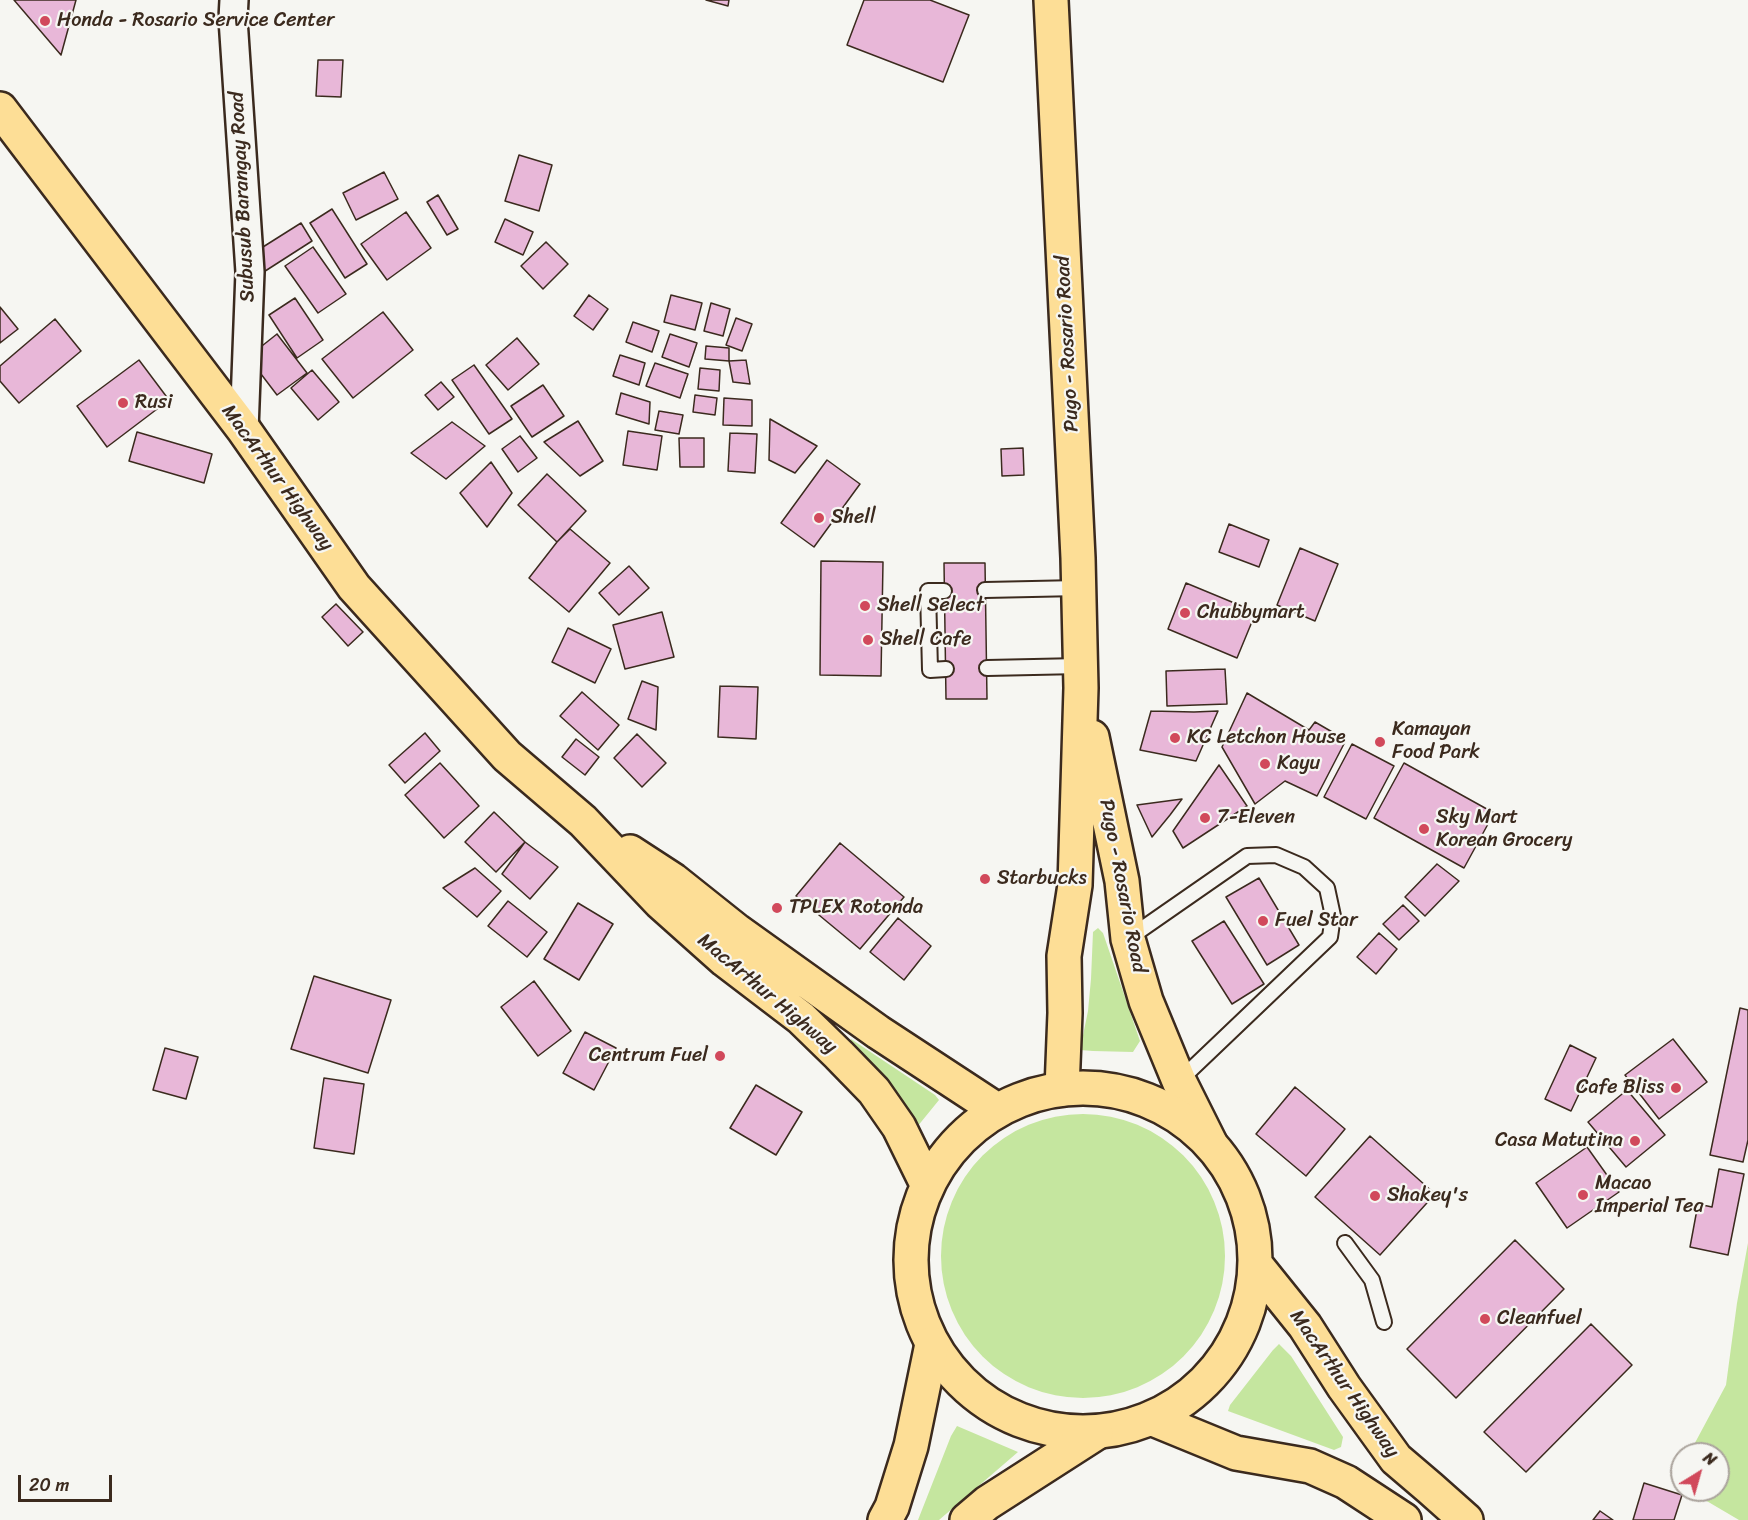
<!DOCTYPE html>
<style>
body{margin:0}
#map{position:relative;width:1748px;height:1520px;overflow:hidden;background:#f6f6f2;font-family:Sriracha,sans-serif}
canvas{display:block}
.north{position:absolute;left:1670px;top:1442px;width:60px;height:60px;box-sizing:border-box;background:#f6f6f2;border:2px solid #aba49d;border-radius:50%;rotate:37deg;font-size:16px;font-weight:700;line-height:24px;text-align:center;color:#3b2a1e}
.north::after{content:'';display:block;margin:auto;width:21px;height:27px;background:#d1495b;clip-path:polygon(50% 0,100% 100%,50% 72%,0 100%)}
.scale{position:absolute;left:18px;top:1475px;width:94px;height:27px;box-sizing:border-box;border:3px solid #3b2a1e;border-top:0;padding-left:8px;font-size:18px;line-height:21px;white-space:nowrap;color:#3b2a1e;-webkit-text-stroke:4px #f6f6f2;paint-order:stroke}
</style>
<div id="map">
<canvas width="1748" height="1520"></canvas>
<div class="north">N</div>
<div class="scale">20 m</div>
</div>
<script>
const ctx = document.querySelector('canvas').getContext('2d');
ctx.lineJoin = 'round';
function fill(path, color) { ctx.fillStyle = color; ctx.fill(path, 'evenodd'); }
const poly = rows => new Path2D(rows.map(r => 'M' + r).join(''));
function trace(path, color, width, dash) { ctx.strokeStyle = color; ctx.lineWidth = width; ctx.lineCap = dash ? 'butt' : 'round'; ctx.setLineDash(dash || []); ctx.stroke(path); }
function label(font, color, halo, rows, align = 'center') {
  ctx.font = font + ' Sriracha,sans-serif'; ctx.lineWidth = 4.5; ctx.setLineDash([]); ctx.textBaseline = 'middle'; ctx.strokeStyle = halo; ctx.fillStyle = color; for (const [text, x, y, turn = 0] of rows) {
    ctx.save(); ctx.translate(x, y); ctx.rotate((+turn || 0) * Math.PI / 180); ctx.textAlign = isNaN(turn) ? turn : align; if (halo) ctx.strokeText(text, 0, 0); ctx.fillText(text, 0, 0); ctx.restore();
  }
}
const green = poly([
 [1098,928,1103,933,1140,1041,1133,1052,1093,1051,1080,1050,1088,1011,1091,979,1093,932],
 [851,1039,935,1095,939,1100,917,1127,849,1047],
 '941 1256a142 142 0 1 1 284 0a142 142 0 1 1-284 0Z',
 [1748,1243,1748,1520,1739,1520,1688,1490,1718,1490,1718,1454,1689,1454,1726,1385,1737,1303],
 [1279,1344,1291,1356,1343,1437,1341,1447,1334,1450,1228,1411,1230,1405,1273,1350],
 [957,1426,1018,1452,939,1520,918,1520,951,1436]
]);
const building = poly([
 [14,0,76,0,61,55,14,0],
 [706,0,729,0,728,6,706,0],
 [864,0,930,0,969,15,943,82,847,45,864,0],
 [318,60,343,60,341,97,316,96,318,60],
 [519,155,552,165,539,211,505,201,519,155],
 [384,172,398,199,356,220,343,193,384,172],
 [438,195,458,229,447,235,427,202,438,195],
 [332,209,367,264,345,278,310,223,332,209],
 [406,212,431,248,387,280,361,244,406,212],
 [505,219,533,232,523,255,495,242,505,219],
 [301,223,312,241,259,275,255,252,301,223],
 [546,242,568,264,543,289,521,266,546,242],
 [313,247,346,294,318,313,285,266,313,247],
 [589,295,608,309,593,330,574,316,589,295],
 [671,295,702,303,695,330,664,322,671,295],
 [295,298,323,340,297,358,269,315,295,298],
 [711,303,730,309,723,336,704,331,711,303],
 [0,307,18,329,0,343,0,307],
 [383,312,413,350,353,398,322,359,383,312],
 [736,318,752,324,742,351,726,345,736,318],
 [55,319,81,351,19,403,0,381,0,366,55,319],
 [633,322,659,331,652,352,626,342,633,322],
 [277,334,307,373,277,395,248,357,277,334],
 [670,334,697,343,689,367,662,357,670,334],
 [517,338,539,364,508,390,486,365,517,338],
 [706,346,729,348,729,361,705,359,706,346],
 [620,355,645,363,639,385,613,376,620,355],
 [139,360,169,400,107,447,77,406,139,360],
 [746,360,750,384,733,382,729,361,746,360],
 [655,363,688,374,680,398,646,386,655,363],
 [474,365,512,419,489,434,452,380,474,365],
 [700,368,720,370,719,391,698,389,700,368],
 [312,370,339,402,318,420,291,388,312,370],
 [441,382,454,397,438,410,425,395,441,382],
 [543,385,564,416,532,437,511,406,543,385],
 [621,393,650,402,649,424,616,414,621,393],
 [695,395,717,398,715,415,693,412,695,395],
 [724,398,752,400,752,426,723,425,724,398],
 [659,411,683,415,679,434,655,430,659,411],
 [770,419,817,446,795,473,769,460,770,419],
 [578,421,603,461,580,476,544,442,578,421],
 [452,422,485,446,446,479,411,453,452,422],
 [628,431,662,436,657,470,623,465,628,431],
 [137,432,212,454,204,483,129,461,137,432],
 [730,433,757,434,755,473,728,471,730,433],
 [520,436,537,458,518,472,502,449,520,436],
 [679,438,704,438,704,467,680,467,679,438],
 [1023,448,1024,475,1002,476,1001,449,1023,448],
 [827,460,860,484,814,547,781,523,827,460],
 [491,462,512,493,487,527,460,493,491,462],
 [547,474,586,511,557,542,518,505,547,474],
 [1229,524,1269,540,1259,567,1219,552,1229,524],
 [570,529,610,563,569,612,529,578,557,542,570,529],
 [1300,548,1338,564,1315,621,1277,605,1300,548],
 [821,561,883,562,881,676,820,675,821,561],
 [944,563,985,563,987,699,946,699,944,563],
 [629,566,649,588,619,615,599,593,629,566],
 [1186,583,1256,612,1237,658,1168,629,1186,583],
 [336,604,363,632,348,646,322,617,336,604],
 [662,612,674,657,625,669,613,625,662,612],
 [568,628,611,649,595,683,552,662,568,628],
 [1225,669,1227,704,1167,706,1166,671,1225,669],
 [642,681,658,687,656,730,628,719,642,681],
 [720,686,758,687,756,739,718,737,720,686],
 [582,692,619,725,598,750,560,716,582,692],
 [1247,693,1309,730,1315,722,1346,740,1317,796,1285,781,1255,804,1222,747,1247,693],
 [1151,711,1194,712,1218,711,1196,761,1140,750,1151,711],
 [425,733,440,751,405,783,389,765,425,733],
 [637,734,666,763,642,787,614,758,637,734],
 [576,739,599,757,585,775,562,757,576,739],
 [1352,744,1394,766,1366,819,1324,797,1352,744],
 [440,763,479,806,444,838,405,795,440,763],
 [1404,763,1494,813,1464,868,1374,818,1404,763],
 [1219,765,1247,806,1183,848,1173,831,1219,765],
 [1182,799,1170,815,1152,837,1137,805,1182,799],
 [494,812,525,842,496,872,465,842,494,812],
 [525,842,558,867,530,899,502,874,525,842],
 [840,843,904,897,860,949,796,896,840,843],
 [1437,864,1459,881,1425,916,1405,897,1437,864],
 [475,868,501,891,477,917,443,888,475,868],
 [1259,878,1299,945,1267,965,1226,897,1259,878],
 [508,901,547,932,527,957,488,926,508,901],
 [578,903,613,924,579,980,544,959,578,903],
 [1403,905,1419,921,1399,940,1383,924,1403,905],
 [898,918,931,946,904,980,870,952,898,918],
 [1224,921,1264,984,1232,1004,1192,941,1224,921],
 [1379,933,1397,949,1376,974,1357,957,1379,933],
 [314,976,391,1000,368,1073,291,1049,314,976],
 [534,981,571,1031,538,1056,501,1007,534,981],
 [1740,1008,1748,1010,1748,1140,1743,1162,1710,1155,1740,1008],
 [585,1032,616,1048,594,1090,563,1073,585,1032],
 [1673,1039,1707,1082,1659,1119,1625,1075,1673,1039],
 [1570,1045,1596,1058,1571,1111,1545,1099,1570,1045],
 [165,1048,198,1057,186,1099,153,1090,165,1048],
 [324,1078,364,1084,354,1154,314,1148,324,1078],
 [756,1085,802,1112,776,1155,730,1128,756,1085],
 [1295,1087,1345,1129,1306,1176,1256,1134,1295,1087],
 [1627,1090,1665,1135,1626,1167,1588,1122,1627,1090],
 [1370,1136,1435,1194,1380,1255,1315,1197,1370,1136],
 [1587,1147,1619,1192,1567,1228,1536,1183,1587,1147],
 [1719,1169,1744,1174,1728,1255,1690,1247,1698,1204,1712,1207,1719,1169],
 [1515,1240,1564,1289,1456,1398,1407,1349,1515,1240],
 [1591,1324,1632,1365,1526,1472,1484,1432,1591,1324],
 [1644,1483,1682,1495,1674,1520,1633,1520,1644,1483],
 [1600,1511,1613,1520,1593,1520,1600,1511]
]);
const service = poly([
 [985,590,1079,588],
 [944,591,928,591,930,670,946,669],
 [987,668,1080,666],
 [1129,938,1247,856,1276,855,1304,867,1327,888,1333,916,1330,937,1179,1081],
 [1345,1243,1372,1280,1384,1322]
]);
const minor = poly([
 [234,0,233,19,250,272,244,430]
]);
const primary = poly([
 [1051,0,1078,558,1081,688,1075,885,1064,956,1065,1013,1062,1089],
 [1092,737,1122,881,1128,939,1146,1001,1179,1081,1210,1143]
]);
const trunk = poly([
 [0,109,244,430,354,587,507,756,583,821,660,902,725,960,801,1018,839,1055,874,1091,899,1127,927,1184],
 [630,852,673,880,737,931,878,1032,997,1110],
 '911 1260a172 172 0 1 1 344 0a172 172 0 1 1-344 0Z',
 [1256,1265,1305,1326,1344,1387,1396,1459,1430,1488,1466,1520],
 [1153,1419,1236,1453,1310,1466,1346,1482,1404,1520]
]);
const motorway = poly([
 [885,1520,892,1507,911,1446,932,1344],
 [967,1520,987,1503,1096,1433]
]);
const markers = [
 [45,21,6,"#d1495b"],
 [123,403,6,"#d1495b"],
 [819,518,6,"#d1495b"],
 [865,606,6,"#d1495b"],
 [1185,613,6,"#d1495b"],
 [868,640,6,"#d1495b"],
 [1175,738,6,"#d1495b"],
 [1380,742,6,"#d1495b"],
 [1265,764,6,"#d1495b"],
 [1205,818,6,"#d1495b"],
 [1424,829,6,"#d1495b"],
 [985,879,6,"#d1495b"],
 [777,908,6,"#d1495b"],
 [1263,921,6,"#d1495b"],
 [720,1056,6,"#d1495b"],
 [1676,1088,6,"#d1495b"],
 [1635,1141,6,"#d1495b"],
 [1583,1195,6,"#d1495b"],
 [1375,1196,6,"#d1495b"],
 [1485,1319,6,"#d1495b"]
];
const poiNames = [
 ["Honda - Rosario Service Center",57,21],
 ["Rusi",135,403],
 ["Shell",831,518],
 ["Shell Select",877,606],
 ["Chubbymart",1197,613],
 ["Shell Cafe",880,640],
 ["Kamayan",1392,730],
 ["Food Park",1392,753],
 ["KC Letchon House",1187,738],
 ["Kayu",1277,764],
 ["7-Eleven",1217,818],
 ["Sky Mart",1436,818],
 ["Korean Grocery",1436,841],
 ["Starbucks",997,879],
 ["TPLEX Rotonda",789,908],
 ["Fuel Star",1275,921],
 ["Centrum Fuel",708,1056,"right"],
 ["Cafe Bliss",1664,1088,"right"],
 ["Casa Matutina",1623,1141,"right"],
 ["Macao",1595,1184],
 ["Imperial Tea",1595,1207],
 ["Shakey's",1387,1196],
 ["Cleanfuel",1497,1319]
];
const streetNames = [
 ["Subusub Barangay Road",243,197,-93],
 ["Pugo - Rosario Road",1068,344,-93],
 ["MacArthur Highway",277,478,54],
 ["Pugo - Rosario Road",1122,886,79],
 ["MacArthur Highway",767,994,40],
 ["MacArthur Highway",1344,1384,55]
];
fill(green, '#c5e69f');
fill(building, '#e8b7d8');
trace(building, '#3b2a1e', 1.5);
trace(service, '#3b2a1e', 18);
trace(minor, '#3b2a1e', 32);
trace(primary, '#3b2a1e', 38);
trace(trunk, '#3b2a1e', 38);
trace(motorway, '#3b2a1e', 38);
trace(service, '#f6f6f2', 14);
trace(minor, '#f6f6f2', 27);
trace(primary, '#fdde96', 33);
trace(trunk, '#fdde96', 33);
trace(motorway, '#fdde96', 33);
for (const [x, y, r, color] of markers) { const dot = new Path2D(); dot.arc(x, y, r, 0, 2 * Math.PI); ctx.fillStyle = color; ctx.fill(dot); trace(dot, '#f6f6f2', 2); }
label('20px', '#3b2a1e', '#f6f6f2', poiNames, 'left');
label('20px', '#3b2a1e', '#f6f6f2', streetNames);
</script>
